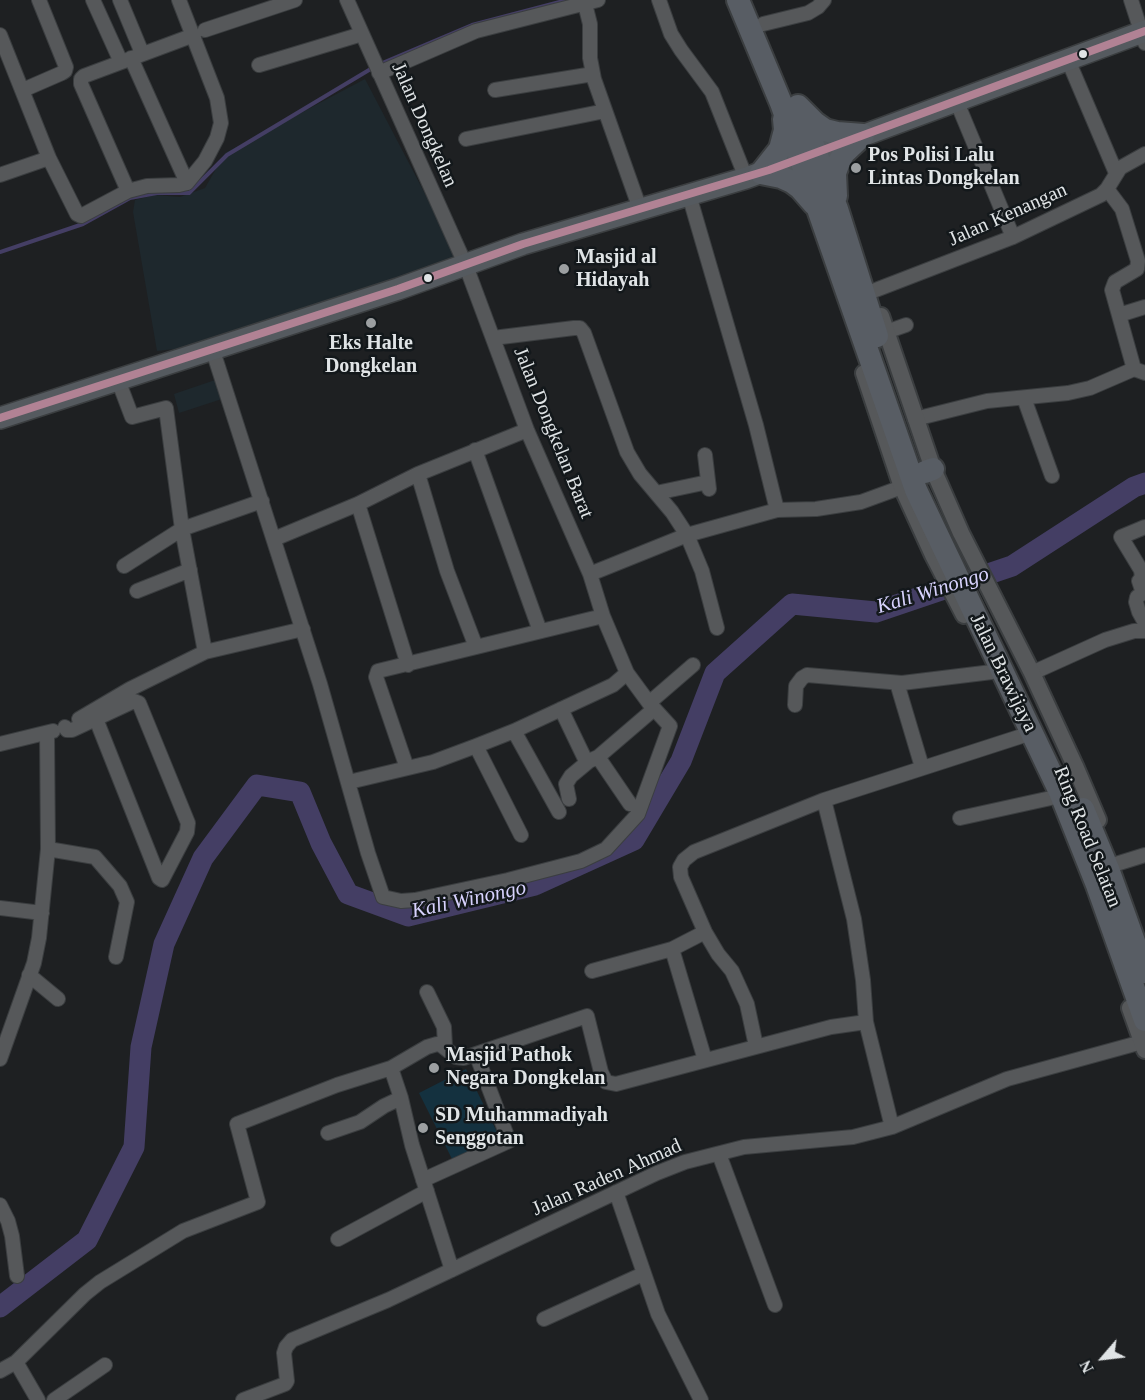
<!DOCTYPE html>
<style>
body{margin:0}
#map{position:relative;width:1145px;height:1400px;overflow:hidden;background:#1e2022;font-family:Georgia,serif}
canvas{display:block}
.north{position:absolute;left:1073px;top:1328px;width:60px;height:60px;-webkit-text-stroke:4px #13181b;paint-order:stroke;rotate:242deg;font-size:16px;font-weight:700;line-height:24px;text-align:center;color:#e0e4e6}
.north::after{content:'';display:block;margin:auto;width:21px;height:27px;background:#e0e4e6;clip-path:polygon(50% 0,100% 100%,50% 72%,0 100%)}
</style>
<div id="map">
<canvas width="1145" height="1400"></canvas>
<div class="north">N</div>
</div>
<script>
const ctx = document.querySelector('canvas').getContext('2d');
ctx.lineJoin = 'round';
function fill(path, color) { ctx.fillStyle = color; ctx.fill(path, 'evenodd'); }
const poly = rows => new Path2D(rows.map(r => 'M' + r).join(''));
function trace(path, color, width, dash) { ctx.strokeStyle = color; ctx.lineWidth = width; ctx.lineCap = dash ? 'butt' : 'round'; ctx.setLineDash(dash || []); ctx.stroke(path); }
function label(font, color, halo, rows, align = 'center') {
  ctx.font = font + ' Georgia,serif'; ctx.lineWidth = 5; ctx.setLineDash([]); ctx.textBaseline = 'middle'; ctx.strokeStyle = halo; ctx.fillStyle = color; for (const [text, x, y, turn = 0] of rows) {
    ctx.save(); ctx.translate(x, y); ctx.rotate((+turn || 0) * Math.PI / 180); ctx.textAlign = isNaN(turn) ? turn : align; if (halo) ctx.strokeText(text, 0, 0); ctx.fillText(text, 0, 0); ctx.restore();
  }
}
const built = poly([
 [365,79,458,257,193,347,157,351,133,212,135,200,155,195,180,197,205,188,225,153],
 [218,379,225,398,179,413,174,394]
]);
const green = poly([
 [466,1069,500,1138,453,1161,419,1093]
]);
const stream = poly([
 [380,64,472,25,567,0],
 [0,252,83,224,130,198,157,193,189,193,227,155,374,67]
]);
const river = poly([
 [0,1307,87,1240,134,1147,141,1047,164,944,203,858,257,785,300,792,321,843,348,894,408,916,535,885,634,840,681,761,715,673,792,604,876,612,1012,566,1134,487,1145,483]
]);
const minor = poly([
 [93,0,121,62],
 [120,0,142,53],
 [347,0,466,266,527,430,590,574,603,616,627,673,613,685,514,731,476,746,433,762,349,782],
 [659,0,671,34,681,50,712,92,746,178],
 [1131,0,1145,43],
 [585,4,590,24,590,58,594,79,640,209],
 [763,24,808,13,818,7,824,0],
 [205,30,295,0],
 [0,35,49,158,77,214,81,216,128,191,147,186,179,185,187,183,205,161,217,138,221,123,217,98,179,0],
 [131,58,187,183],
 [1068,60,1116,173],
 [259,65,362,34],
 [379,73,476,31,598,0],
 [23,90,62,73,65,71,66,67,39,0],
 [495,90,593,74],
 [956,100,1013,237],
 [466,139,605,111],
 [0,175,49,158],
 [1107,189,1122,209,1138,261,1137,269,1115,282,1112,290,1134,369],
 [128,191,81,84,81,79,84,76,194,35],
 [689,195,756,425,777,510],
 [873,291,1013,237,1101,195,1107,189,1120,168,1145,154],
 [1119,315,1145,307],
 [886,332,906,325],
 [493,338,574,328,580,328,584,333,627,452,640,474,672,512,687,535,702,571,717,628],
 [212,348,320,684,368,853,383,897,401,901,415,900,508,880,581,861,606,849,638,814,670,726,649,703,627,673],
 [118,380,132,417,166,408,182,529,205,652],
 [1024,398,1052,476],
 [915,419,987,401,1068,393,1090,388,1134,369,1145,373],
 [475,450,540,631],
 [705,455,709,489],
 [418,474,447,571,476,647],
 [656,493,708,482],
 [358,504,408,665],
 [1145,527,1121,537,1141,570,1142,578,1139,581,1143,593,1137,597,1136,602,1139,612,1145,623],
 [274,539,358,504,418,474,527,430],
 [124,566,182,529,262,501],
 [590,574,687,535,777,510,816,509,861,502,902,487],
 [137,591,190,570],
 [1032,673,1105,640,1134,631,1145,631],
 [897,683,922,767],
 [649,703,693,665],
 [795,705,796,686,802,678,807,675,902,683,992,672],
 [561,709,585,759,589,761,598,757,654,709],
 [79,719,130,689,205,652,303,629],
 [65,727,67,730,72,730,134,701,139,703,188,823,187,832,162,880,159,878,96,719],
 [514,731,559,812],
 [0,744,53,731],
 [476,746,521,835],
 [598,757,630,804],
 [407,768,376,677,378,671,603,616],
 [569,799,566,784,571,776,589,761],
 [824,800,854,919,863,980,866,1022,892,1127],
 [960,818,1051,798],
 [48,849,95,857,120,886,127,902,116,957],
 [1116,864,1145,855],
 [0,908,42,913],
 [672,949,705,1060],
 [592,971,672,949,705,932],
 [29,975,58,999],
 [427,992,444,1027,445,1046],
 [756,1046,747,1004,732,971,718,954,705,932,681,877,680,867,684,860,694,852,824,800,1022,736],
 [0,1059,34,963,39,938,48,849,47,733],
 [391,1068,401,1098,412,1145,452,1270],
 [328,1133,360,1122,384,1106,401,1098],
 [719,1154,775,1305],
 [423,1180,509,1141,476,1054],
 [616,1192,658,1314,701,1400],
 [0,1205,8,1221,12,1236,17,1276],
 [338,1239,427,1191],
 [544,1319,643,1274],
 [16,1362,38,1400],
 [0,1371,16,1362,85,1294,100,1282,183,1231,258,1202,237,1124,337,1085,391,1068,427,1047,437,1044,441,1045,456,1057,464,1058,587,1016,601,1072,606,1082,616,1084,831,1027,866,1022],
 [54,1400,105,1365],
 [243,1400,285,1384,287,1381,284,1353,286,1347,292,1340,388,1300,657,1173,685,1162,744,1147,853,1137,892,1127,1007,1079,1142,1042]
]);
const tertiary = poly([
 [881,316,933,469,961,533,1032,673,1075,766,1098,820],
 [864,373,902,487,933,555,964,615],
 [1130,1008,1145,1050]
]);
const primary = poly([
 [816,153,1145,31],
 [0,418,398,289,523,244,746,178,801,158]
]);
const trunk = poly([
 [738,0,781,103,916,490,1060,792,1097,885,1145,1020],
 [798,106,815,123,825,130,837,133,863,135],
 [807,129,837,209,877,336],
 [761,173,781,177,792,182,800,188,814,204],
 [761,173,780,149,785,130,784,119],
 [836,196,835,173,839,162,844,153,863,135],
 [925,472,933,469],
 [1083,809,1108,869,1145,972]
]);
const bus1 = poly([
 [0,418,398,289,523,244,769,170,1145,31]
]);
const markers = [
 [1083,54,5,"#e0e4e6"],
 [856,168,6,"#9c9fa1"],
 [564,269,6,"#9c9fa1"],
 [428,278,5,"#e0e4e6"],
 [371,323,6,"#9c9fa1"],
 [434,1068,6,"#9c9fa1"],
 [423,1128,6,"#9c9fa1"]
];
const streetNames = [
 ["Jalan Dongkelan",424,125,66],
 ["Jalan Kenangan",1008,215,-24],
 ["Jalan Dongkelan Barat",553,433,68],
 ["Jalan Brawijaya",1003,673,64],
 ["Ring Road Selatan",1087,837,68],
 ["Jalan Raden Ahmad",607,1178,-24]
];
const poiNames = [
 ["Pos Polisi Lalu",868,156],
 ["Lintas Dongkelan",868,179],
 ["Masjid al",576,258],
 ["Hidayah",576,281],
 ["Eks Halte",371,344,"center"],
 ["Dongkelan",371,367,"center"],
 ["Masjid Pathok",446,1056],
 ["Negara Dongkelan",446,1079],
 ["SD Muhammadiyah",435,1116],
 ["Senggotan",435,1139]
];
const waterNames = [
 ["Kali Winongo",933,591,-17],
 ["Kali Winongo",469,900,-12]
];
fill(built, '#1e282d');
fill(green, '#14313f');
trace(stream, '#443e64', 4);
trace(river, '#443e64', 21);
trace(minor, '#3b3e40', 16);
trace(tertiary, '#3b3e40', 20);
trace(primary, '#3b3e40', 24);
trace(trunk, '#3b3e40', 26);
trace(minor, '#56585a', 14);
trace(tertiary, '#56585a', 16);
trace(primary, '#555a5f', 21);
trace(trunk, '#585d64', 22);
trace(bus1, '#b18294', 8);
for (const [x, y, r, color] of markers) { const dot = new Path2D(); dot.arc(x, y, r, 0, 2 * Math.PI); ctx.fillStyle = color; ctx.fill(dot); trace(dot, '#13181b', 2); }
label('20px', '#e0e4e6', '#13181b', streetNames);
label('bold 20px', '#e0e4e6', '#13181b', poiNames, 'left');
label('italic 21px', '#d7d2fd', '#13181b', waterNames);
</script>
